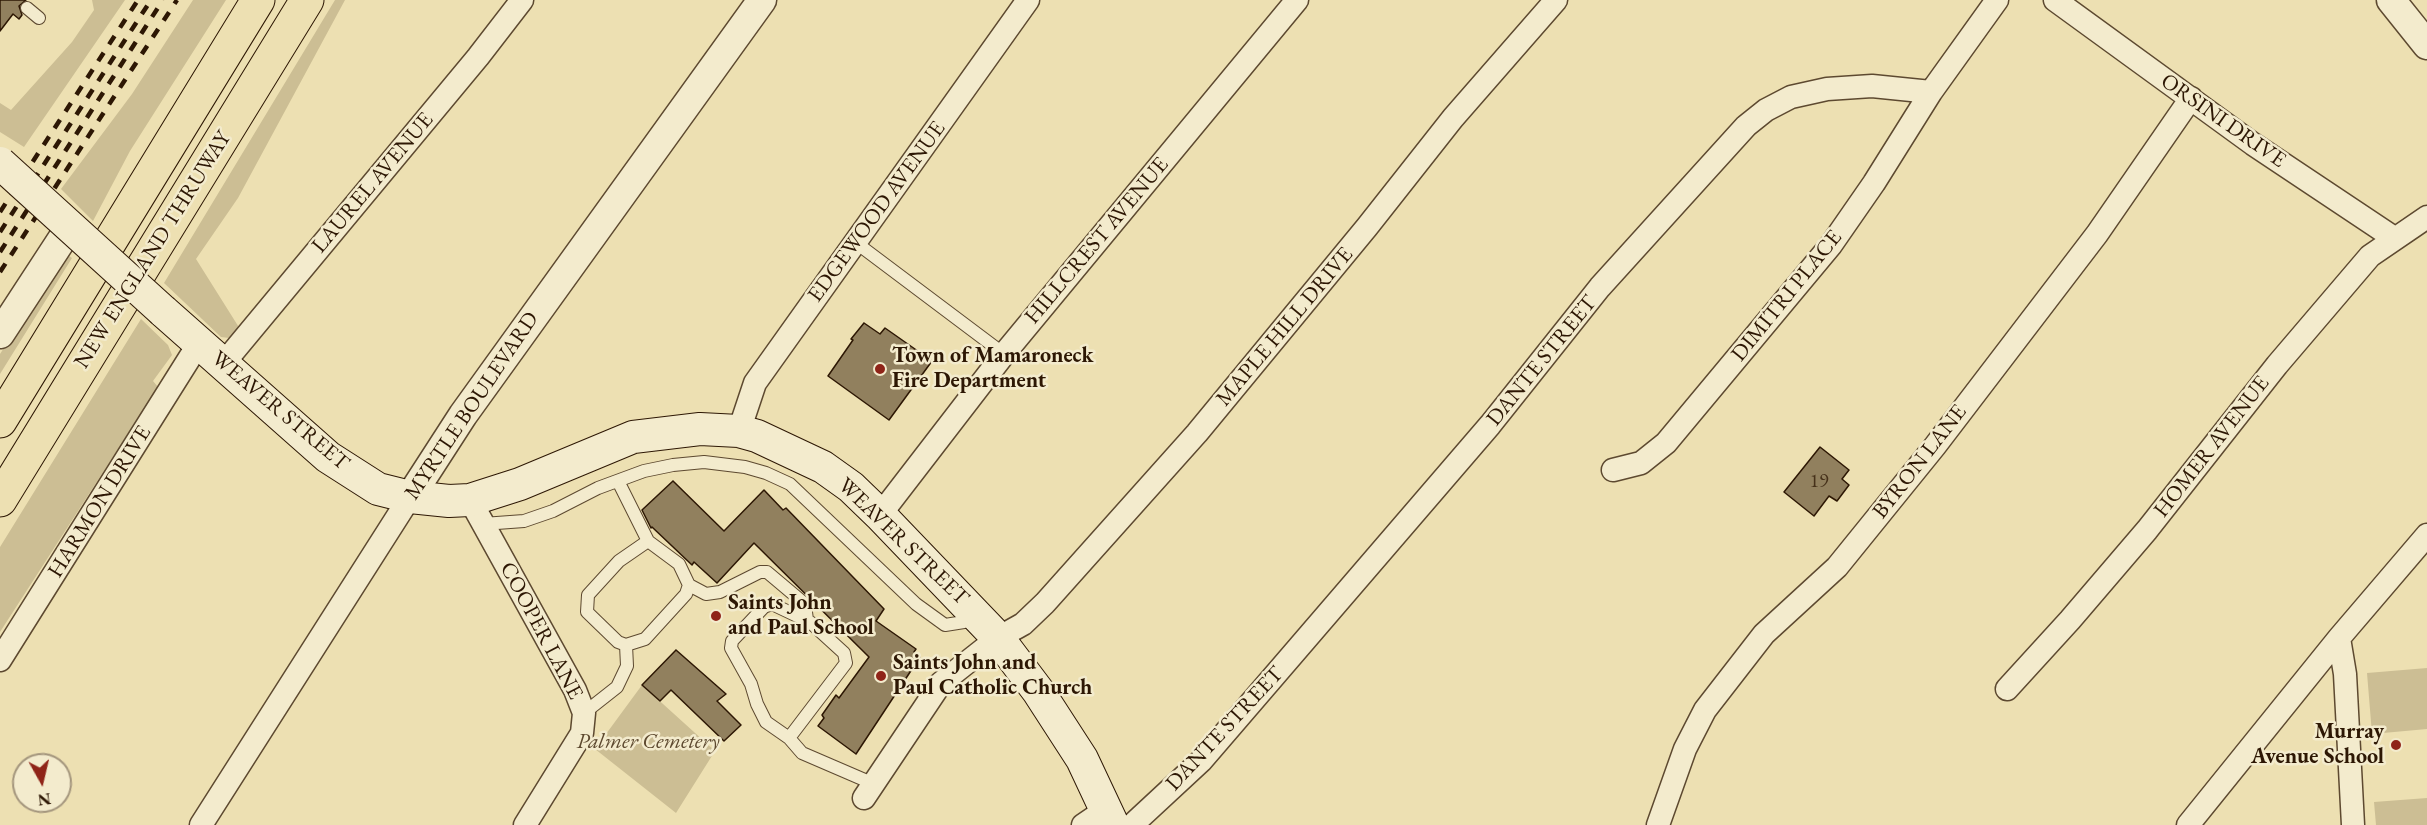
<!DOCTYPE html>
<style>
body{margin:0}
#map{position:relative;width:2427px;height:825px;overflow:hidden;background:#ede0b2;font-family:"EB Garamond",serif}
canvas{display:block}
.north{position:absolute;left:12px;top:753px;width:60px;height:60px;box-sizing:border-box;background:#f3ebcd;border:2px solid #a4967d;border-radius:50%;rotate:172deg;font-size:16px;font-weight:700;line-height:24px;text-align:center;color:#2d1704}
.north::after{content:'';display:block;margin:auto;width:21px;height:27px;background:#8f2418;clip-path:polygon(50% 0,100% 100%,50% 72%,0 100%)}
</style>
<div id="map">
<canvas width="2427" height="825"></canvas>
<div class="north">N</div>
</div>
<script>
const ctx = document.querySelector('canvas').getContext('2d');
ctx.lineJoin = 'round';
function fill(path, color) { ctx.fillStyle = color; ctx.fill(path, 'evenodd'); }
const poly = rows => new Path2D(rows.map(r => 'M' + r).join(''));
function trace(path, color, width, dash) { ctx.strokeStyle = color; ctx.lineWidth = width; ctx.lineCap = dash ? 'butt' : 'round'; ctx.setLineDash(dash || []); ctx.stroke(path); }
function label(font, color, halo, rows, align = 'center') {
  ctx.font = font + ' "EB Garamond",serif'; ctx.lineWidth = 5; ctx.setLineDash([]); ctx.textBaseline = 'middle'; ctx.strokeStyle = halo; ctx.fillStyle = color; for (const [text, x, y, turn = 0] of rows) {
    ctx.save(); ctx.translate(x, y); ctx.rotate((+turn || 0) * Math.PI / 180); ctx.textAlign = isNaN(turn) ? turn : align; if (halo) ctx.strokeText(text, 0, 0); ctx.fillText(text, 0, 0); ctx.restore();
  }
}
const green = poly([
 [92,0,125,0,24,147,0,132,0,103,11,110,72,42,94,10],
 [193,0,226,0,130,151,93,221,61,189,132,94],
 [335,0,345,0,238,198,196,259,240,329,229,338,221,337,164,283],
 [65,253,72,258,0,374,0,354],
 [141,319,168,345,172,355,153,381,158,387,0,632,0,547],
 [2427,668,2427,729,2372,734,2367,673],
 [642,685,715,751,676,813,595,749],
 [2427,798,2427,825,2376,825,2374,802]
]);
const building = poly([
 [0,0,26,0,19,6,22,15,19,19,13,14,0,31,0,0],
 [864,323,880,334,885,328,932,361,889,420,828,376,853,340,851,339,864,323],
 [1820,447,1849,470,1842,479,1849,485,1837,501,1829,496,1814,516,1784,492,1820,447],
 [673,481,724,531,764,490,783,510,786,508,884,609,876,621,916,649,914,652,920,657,856,754,818,726,824,718,822,715,836,695,839,698,869,657,754,543,717,583,694,562,692,565,652,527,651,528,642,510,673,481],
 [676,650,726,694,717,701,741,725,724,741,671,690,660,701,642,685,676,650]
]);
const service = poly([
 [27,8,39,18],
 [855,242,1004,354],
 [618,481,648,541,679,564,689,585,686,594,645,639,626,645,618,642,587,612,588,595,619,561,648,541],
 [483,524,524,521,553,511,598,488,644,471,673,465,704,462,745,467,766,473,790,484,916,604,945,625,964,622,975,615],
 [689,585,706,594,720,592,760,572,767,572,805,604,807,620],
 [584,713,617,687,627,666,626,645],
 [789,738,846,663,844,653,810,622,772,604,764,607,732,641,731,648,751,684,757,704,766,722,789,738,802,753,874,784]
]);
const minor = poly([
 [2055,0,2253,144,2394,238],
 [223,364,478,57,522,0],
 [739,431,755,383,1028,0],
 [1613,470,1641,463,1666,443,1831,245,1874,183,1931,92],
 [470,500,575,690,584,713,582,733,525,825],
 [880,515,1004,354,1297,0],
 [2339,638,2345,674,2353,825],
 [0,660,199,343],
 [2007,689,2070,620,2147,530,2277,365,2370,256,2427,217],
 [864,798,941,683,998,638,1023,624,1045,603,1197,433,1367,227,1453,118,1556,0],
 [201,825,410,497],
 [1083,825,1105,810],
 [1132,825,1201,761,1490,425,1600,287,1746,126,1766,110,1791,97,1827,89,1872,86,1931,92,1997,0],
 [1658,825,1685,749,1705,710,1764,634,1837,567,1935,446,2097,234,2191,98],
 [2188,825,2339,638,2427,535]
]);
const tertiary = poly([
 [2391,0,2427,45],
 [0,334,70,227],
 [410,497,463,415,762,0]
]);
const secondary = poly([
 [163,311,328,457,378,489,410,497,449,501,470,500,520,484,633,437,700,429,739,431,757,436,823,467,851,487,880,515,998,638,1038,691,1082,759,1113,825]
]);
const motorway = poly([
 [0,421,258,0],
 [0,500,307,0]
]);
const rail = poly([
 [0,212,138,0],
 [0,232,151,0],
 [0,252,163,0],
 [0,272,177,0]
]);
const secondaryBridge = poly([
 [0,163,163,311]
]);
const markers = [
 [880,369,6,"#8f2418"],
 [716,616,6,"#8f2418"],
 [881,676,6,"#8f2418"],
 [2396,745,6,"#8f2418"]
];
const numberNames = [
 ["19",1819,482]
];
const streetNames = [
 ["ORSINI DRIVE",2223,121,35],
 ["LAUREL AVENUE",373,183,-50],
 ["EDGEWOOD AVENUE",877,212,-54],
 ["HILLCREST AVENUE",1097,241,-50],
 ["NEW ENGLAND THRUWAY",153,250,-58],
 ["DIMITRI PLACE",1787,296,-51],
 ["MAPLE HILL DRIVE",1285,327,-50],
 ["DANTE STREET",1542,361,-51],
 ["MYRTLE BOULEVARD",472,406,-56],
 ["WEAVER STREET",280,411,40],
 ["HOMER AVENUE",2212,447,-52],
 ["BYRON LANE",1920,462,-52],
 ["HARMON DRIVE",100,502,-58],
 ["WEAVER STREET",903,542,44],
 ["COOPER LANE",541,631,62],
 ["DANTE STREET",1225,729,-47]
];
const poiNames = [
 ["Town of Mamaroneck",892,356],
 ["Fire Department",892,381],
 ["Saints John",728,603],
 ["and Paul School",728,628],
 ["Saints John and",893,663],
 ["Paul Catholic Church",893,688],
 ["Murray",2384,732,"right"],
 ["Avenue School",2384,757,"right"]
];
const parkNames = [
 ["Palmer Cemetery",648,742]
];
fill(green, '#ccbe94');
fill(building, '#91805e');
trace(building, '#2d1704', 1.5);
trace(service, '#5d4930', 14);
trace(minor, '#5d4930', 25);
trace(tertiary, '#5d4930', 31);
trace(secondary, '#2d1704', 34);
trace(motorway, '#2d1704', 35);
trace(service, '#f3ebcd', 12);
trace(minor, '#f3ebcd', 22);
trace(tertiary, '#f3ebcd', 28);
trace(secondary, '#f3ebcd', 32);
trace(motorway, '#ede0b2', 33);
trace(rail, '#2d1704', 4.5, [10, 10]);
trace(secondaryBridge, '#2d1704', 34, []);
trace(secondaryBridge, '#f3ebcd', 32);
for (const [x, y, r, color] of markers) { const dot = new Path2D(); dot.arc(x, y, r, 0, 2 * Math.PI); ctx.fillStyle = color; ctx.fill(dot); trace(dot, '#f3ebcd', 2); }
label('20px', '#46311a', null, numberNames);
label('22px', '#2d1704', '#f3ebcd', streetNames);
label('bold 22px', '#2d1704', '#f3ebcd', poiNames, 'left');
label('italic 22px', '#5d492f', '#f3ebcd', parkNames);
</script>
